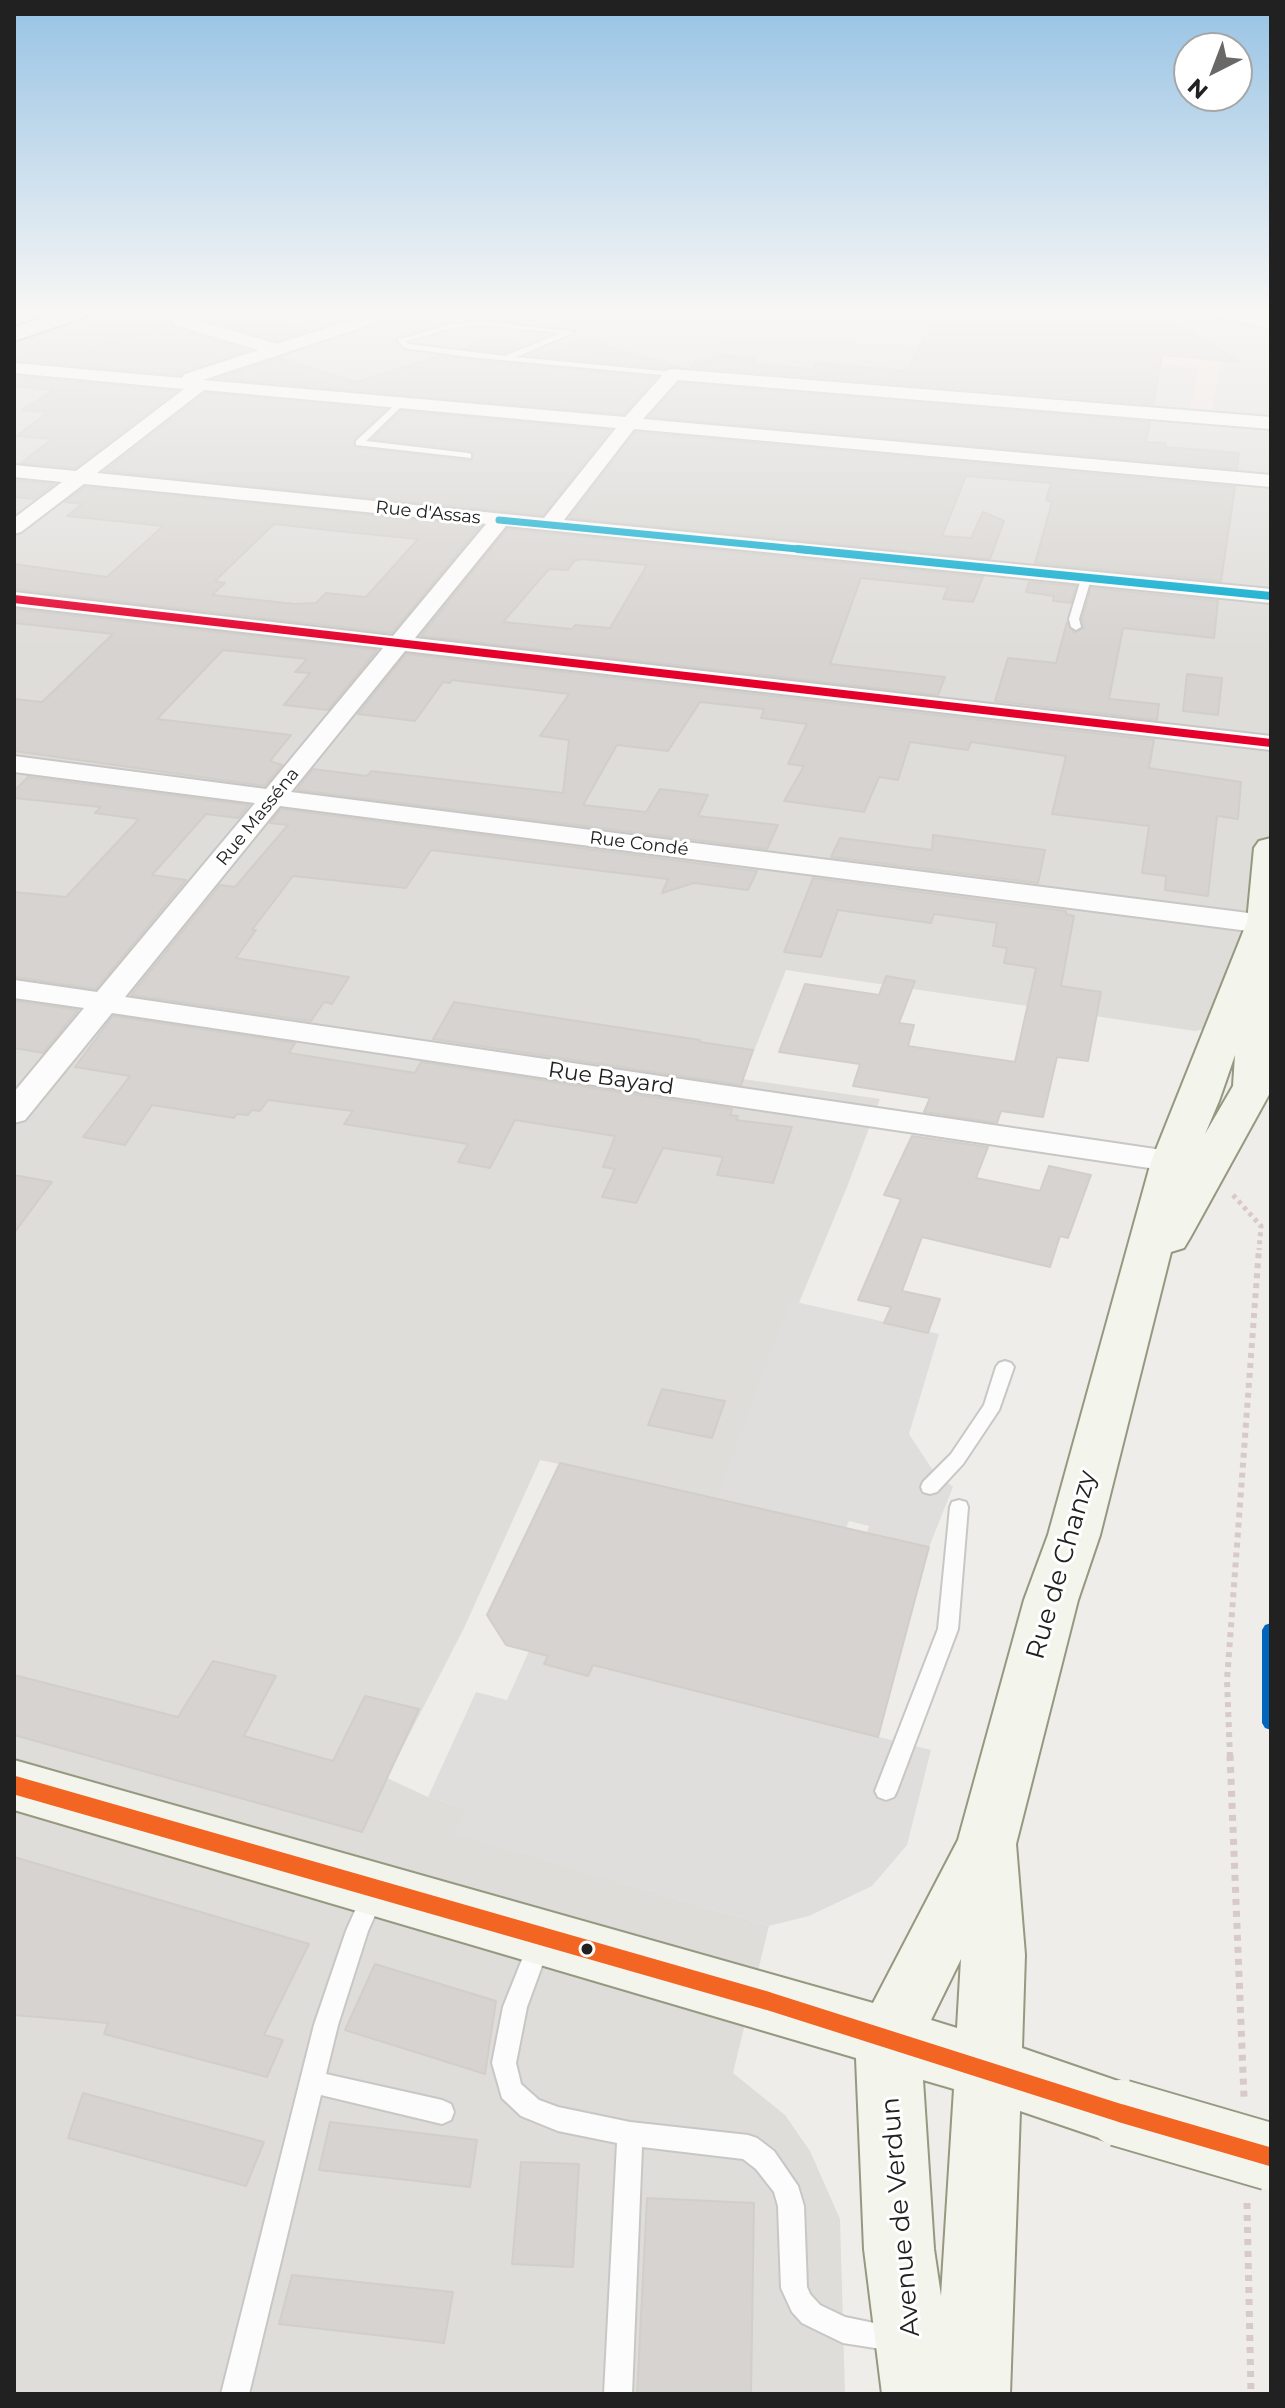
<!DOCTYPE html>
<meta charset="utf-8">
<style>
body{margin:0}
#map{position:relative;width:1285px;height:2408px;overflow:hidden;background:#efede9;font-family:Montserrat,sans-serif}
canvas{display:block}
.frame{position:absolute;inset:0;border:16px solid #212121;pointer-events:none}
.north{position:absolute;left:1173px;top:32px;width:80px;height:80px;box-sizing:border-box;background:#fff;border:2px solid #a6a6a6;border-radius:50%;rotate:222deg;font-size:22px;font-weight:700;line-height:32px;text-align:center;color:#212121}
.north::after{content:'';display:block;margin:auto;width:28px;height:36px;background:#696867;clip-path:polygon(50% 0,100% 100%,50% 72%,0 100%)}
</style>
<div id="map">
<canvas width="1285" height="2408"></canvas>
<div class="frame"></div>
<div class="north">N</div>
</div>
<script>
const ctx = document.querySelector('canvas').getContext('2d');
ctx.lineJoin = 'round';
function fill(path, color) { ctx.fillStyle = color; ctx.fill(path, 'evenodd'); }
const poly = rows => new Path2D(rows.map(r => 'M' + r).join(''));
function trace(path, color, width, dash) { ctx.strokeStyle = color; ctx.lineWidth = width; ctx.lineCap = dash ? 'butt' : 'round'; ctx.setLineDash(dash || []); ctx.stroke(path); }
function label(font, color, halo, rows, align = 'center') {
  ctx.font = font + ' Montserrat,sans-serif'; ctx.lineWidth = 6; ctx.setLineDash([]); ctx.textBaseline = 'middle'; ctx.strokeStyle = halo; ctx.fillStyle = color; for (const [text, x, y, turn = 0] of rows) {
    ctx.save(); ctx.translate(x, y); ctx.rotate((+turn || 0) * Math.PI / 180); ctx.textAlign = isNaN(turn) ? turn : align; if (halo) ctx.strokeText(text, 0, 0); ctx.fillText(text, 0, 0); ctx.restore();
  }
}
const residential = poly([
 [14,313,1271,313,1271,1016,1195,1031,786,970,743,1079,880,1099,847,1187,718,1498,540,1460,464,1628,387,1778,428,1797,467,1808,456,1833,769,1926,733,2073,785,2115,810,2151,840,2219,845,2394,14,2394]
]);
const commercial = poly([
 [699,313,790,313,876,322,881,313,1175,313,1219,323,1256,339,1271,351,1271,416,1255,419,1189,412,1199,368,1039,351,685,335]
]);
const parking = poly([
 [881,313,937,313,927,333,874,329],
 [1094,313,1175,313,1219,323,1256,339,1271,351,1271,416,1212,412,1220,361,1201,358,1205,331,1188,330,1170,319],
 [791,1301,939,1334,909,1434,932,1469,953,1487,929,1547,867,1532,869,1526,849,1521,846,1528,718,1498,758,1384],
 [529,1651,548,1656,544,1665,588,1676,593,1665,931,1750,907,1845,872,1886,809,1916,769,1926,455,1833,467,1808,428,1797,476,1692,507,1700]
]);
const building = poly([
 [91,313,139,313,141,322,167,314,175,316,170,320,174,328,249,350,181,375,14,360,14,344,85,320,91,313],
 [246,313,308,331,277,341,204,320,221,322,246,313],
 [937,313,1079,316,1094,313,1170,319,1241,362,1162,355,1153,404,691,367,696,360,712,361,715,355,755,358,752,364,813,369,816,363,907,371,937,313],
 [496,338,522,346,505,353,465,348,496,338],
 [586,340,680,367,665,368,528,355,538,351,547,353,586,340],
 [440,356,656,377,624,414,218,378,279,358,356,382,440,356],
 [14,376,176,391,75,468,21,463,52,439,17,436,48,412,22,410,54,390,14,386,14,376],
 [679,383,1150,422,1146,442,1166,443,1165,447,1239,453,1237,469,649,417,679,383],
 [205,393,385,410,354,439,354,447,471,461,474,454,468,450,373,439,401,411,610,430,543,515,105,471,205,393],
 [635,432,1235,487,1221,581,1035,563,1052,502,1046,500,1051,483,966,476,942,536,971,538,983,512,1004,521,990,559,570,518,635,432],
 [14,480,54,484,34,499,14,497,14,480],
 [85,487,480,526,392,633,14,589,14,564,107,577,163,526,67,516,82,504,65,502,85,487],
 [274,524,346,532,418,539,366,597,326,593,316,603,295,604,212,595,225,583,215,581,274,524],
 [507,529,983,577,973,602,943,599,948,587,861,578,830,664,945,677,938,695,421,636,507,529],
 [581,559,647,565,610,628,575,625,572,629,503,622,549,569,568,570,574,561,581,559],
 [1029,582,1076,586,1071,603,1053,601,1054,596,1026,592,1029,582],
 [1091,588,1218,601,1214,638,1123,628,1109,699,1159,704,1157,720,995,701,1008,658,1056,663,1067,622,1074,633,1084,628,1082,619,1091,588],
 [14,609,377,650,328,710,284,705,310,673,295,672,307,659,223,650,157,719,291,735,270,761,282,765,265,786,14,751,14,699,42,702,113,634,14,623,14,609],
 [406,654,1154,740,1149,768,1241,782,1238,819,1217,816,1208,896,1165,890,1166,876,1142,873,1149,826,1052,814,1066,756,971,742,968,750,910,742,898,780,879,777,864,812,784,801,804,766,788,764,807,724,761,718,764,709,700,702,668,751,617,745,583,805,646,812,660,789,708,795,698,816,778,825,767,849,297,790,313,769,367,776,371,771,563,793,569,740,540,736,569,694,452,680,450,683,443,682,415,721,358,714,406,654],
 [1187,674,1222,678,1218,715,1183,711,1187,674],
 [28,777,249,805,238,818,206,814,152,875,186,880,96,989,14,977,14,892,66,897,139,819,95,813,101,807,14,798,14,791,28,777],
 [281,809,757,871,748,890,694,883,662,893,668,879,431,850,406,888,293,876,252,930,256,930,236,958,349,977,332,1004,324,1002,311,1021,131,995,220,885,235,887,288,825,270,823,281,809],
 [933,835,1045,850,1038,883,831,857,840,838,932,850,933,835],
 [813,878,1066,911,1066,914,1074,916,1061,986,1101,992,1088,1061,1057,1057,1043,1117,1001,1111,997,1123,924,1112,930,1098,853,1086,860,1064,779,1052,805,984,879,995,886,976,915,981,899,1023,914,1025,908,1046,1015,1062,1036,968,1004,963,1007,948,993,946,997,923,934,914,931,923,838,910,821,957,784,952,813,878],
 [14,1001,78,1010,43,1053,14,1048,14,1001],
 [454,1002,700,1040,700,1042,753,1050,741,1085,433,1039,454,1002],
 [113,1016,295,1043,289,1053,415,1073,421,1062,732,1109,730,1115,738,1116,736,1120,792,1127,773,1183,717,1175,723,1157,663,1148,636,1203,602,1197,615,1169,603,1167,615,1136,515,1120,490,1168,458,1162,468,1144,344,1124,353,1111,268,1100,260,1111,252,1110,248,1115,237,1114,234,1118,152,1105,125,1145,83,1137,130,1076,75,1067,113,1016],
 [912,1136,988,1147,976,1178,1040,1191,1049,1166,1091,1175,1068,1238,1060,1236,1050,1267,922,1237,902,1291,940,1299,928,1333,884,1323,891,1307,858,1300,901,1199,884,1195,912,1136],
 [14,1175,52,1182,14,1233,14,1175],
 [662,1389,725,1401,712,1438,648,1425,662,1389],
 [560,1463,929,1547,878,1737,593,1665,588,1676,544,1664,548,1656,506,1645,487,1615,560,1463],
 [213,1661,276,1676,244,1736,333,1761,365,1696,419,1709,362,1832,14,1735,14,1675,178,1717,213,1661],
 [14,1857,309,1944,264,2035,283,2040,267,2077,104,2034,108,2023,14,2015,14,1857],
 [375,1964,496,2001,485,2074,345,2030,375,1964],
 [83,2093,264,2142,246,2186,68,2138,83,2093],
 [330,2122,477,2140,470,2187,319,2170,330,2122],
 [521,2162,579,2164,573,2267,512,2264,521,2162],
 [647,2198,754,2203,751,2394,637,2394,647,2198],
 [292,2275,453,2292,444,2343,279,2324,292,2275]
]);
const pathFar3 = poly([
 [88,350,158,328]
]);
const pathFar2 = poly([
 [1233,1195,1261,1226,1259,1250]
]);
const pathFar1 = poly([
 [1230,1757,1227,1680,1259,1248]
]);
const path = poly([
 [1230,1755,1244,2097],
 [1247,2203,1251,2394]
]);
const lane = poly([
 [480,321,575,332,516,357,673,372,677,374,673,376,469,357,405,348,397,340,452,324,480,321],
 [480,325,561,333,505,356,408,344,406,341,452,328,480,325],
 [399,401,403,404,402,406,366,441,468,453,471,454,471,458,356,445,356,441,399,401],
 [1086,576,1091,579,1079,619,1081,627,1076,630,1071,627,1069,619,1081,579,1086,576],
 [1005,1361,1011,1363,1014,1367,999,1410,963,1464,937,1492,930,1494,923,1492,921,1487,923,1482,951,1454,984,1405,996,1367,999,1363,1005,1361],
 [959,1500,966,1502,968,1507,958,1629,897,1791,894,1797,886,1800,878,1797,875,1791,938,1629,950,1507,952,1502,959,1500],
 [373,1885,381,1888,384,1895,368,1931,338,2025,326,2074,442,2100,451,2104,454,2112,451,2120,442,2124,321,2095,249,2394,221,2394,314,2025,346,1931,365,1888,373,1885],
 [539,1934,547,1937,550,1944,527,2007,516,2063,521,2084,539,2100,558,2107,630,2122,748,2135,757,2138,774,2151,798,2186,804,2206,807,2287,810,2294,820,2305,845,2317,903,2329,907,2338,903,2347,894,2351,843,2343,802,2323,792,2312,781,2288,778,2206,774,2192,756,2169,743,2159,642,2147,632,2394,604,2394,617,2143,558,2131,521,2116,502,2098,492,2063,503,2007,531,1937,539,1934]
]);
const street = poly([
 [177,313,202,313,204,316,198,321,277,344,373,313,398,313,396,316,203,380,625,417,667,370,673,369,1271,417,1271,429,678,380,643,419,1271,475,1271,487,634,429,564,520,1271,589,1271,603,506,526,415,638,1271,736,1271,750,405,651,291,792,1264,915,1271,917,1271,931,1264,933,280,806,125,997,1196,1155,1208,1158,1213,1165,1208,1172,1196,1175,112,1013,25,1120,14,1123,14,1092,84,1008,14,998,14,980,97,992,255,803,14,772,14,756,266,789,383,648,14,606,14,592,393,636,486,524,84,484,21,532,14,534,14,518,62,482,14,477,14,465,76,471,184,389,14,373,14,363,182,378,185,374,259,350,175,325,173,321,179,316,177,313],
 [204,390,616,428,544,518,97,473,204,390],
 [1209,313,1241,313,1271,319,1271,329,1211,316,1209,313]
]);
const secondary = poly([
 [56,313,88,313,84,317,14,341,14,327,56,313],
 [1271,838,1271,1091,1190,1238,1184,1248,1171,1252,1100,1535,1078,1600,1016,1844,1025,1955,1022,2048,1144,2090,1154,2113,1144,2136,1120,2145,1020,2111,1010,2394,882,2394,864,2249,856,2058,14,1810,14,1760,873,2003,958,1840,1024,1600,1048,1535,1151,1162,1247,922,1254,848,1259,841,1271,838],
 [1235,1055,1233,1086,1205,1134,1219,1101,1235,1055],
 [961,1959,957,2028,931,2020,961,1959],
 [923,2080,954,2089,941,2296,934,2249,923,2080]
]);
const secondaryBridge = poly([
 [1120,2113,1271,2157]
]);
const bus1 = poly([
 [14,1785,768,2001,1120,2113,1271,2157]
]);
const bus2Far1 = poly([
 [499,520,818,551]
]);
const bus2 = poly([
 [798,549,1271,596]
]);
const bus3 = poly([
 [14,599,1271,743]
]);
const rail1 = poly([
 [1271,1623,1271,1730,1265,1728,1262,1723,1262,1630,1265,1625,1271,1623]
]);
const markers = [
 [587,1949,7,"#212121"]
];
const farStreetnames = [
 ["Rue d'Assas",428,513,6],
 ["Rue Masséna",258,817,-51],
 ["Rue Condé",639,844,7]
];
const streetNames = [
 ["Rue Bayard",611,1079,8]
];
const nearStreetnames = [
 ["Rue de Chanzy",1062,1565,-74],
 ["Avenue de Verdun",901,2217,-95]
];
fill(residential, '#deddda');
fill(commercial, '#f0e2df');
fill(parking, '#dfdedd');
fill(building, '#d6d3d0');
trace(building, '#d2cfca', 2);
trace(lane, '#c8c7c5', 4);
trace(street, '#c8c7c5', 4);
trace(secondary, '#969980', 4);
trace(pathFar3, '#d8cac8', 3, [2, 2]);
trace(pathFar2, '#d8cac8', 5, [4, 4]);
trace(pathFar1, '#d8cac8', 6, [5, 5]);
trace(path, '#d8cac8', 7, [6, 6]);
fill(lane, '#fdfcfc');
fill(street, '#fdfcfc');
fill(secondary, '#f3f4ec');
trace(secondaryBridge, '#969980', 70, []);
trace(secondaryBridge, '#f3f4ec', 66);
trace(bus1, '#f26522', 18);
trace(bus2Far1, '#00a9ce', 7);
trace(bus2, '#00a9ce', 8);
trace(bus3, '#e4002b', 8);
fill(rail1, '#0065bd');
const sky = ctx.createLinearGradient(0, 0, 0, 650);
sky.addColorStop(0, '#97c3e5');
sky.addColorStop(0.48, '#f8f7f5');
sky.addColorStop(1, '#f8f7f500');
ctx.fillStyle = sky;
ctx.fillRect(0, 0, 1285, 650);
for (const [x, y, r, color] of markers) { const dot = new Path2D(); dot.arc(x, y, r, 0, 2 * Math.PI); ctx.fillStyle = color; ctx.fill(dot); trace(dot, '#fff', 3); }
label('18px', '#212121', '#fff', farStreetnames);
label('22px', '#212121', '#fff', streetNames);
label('26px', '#212121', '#fff', nearStreetnames);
</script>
